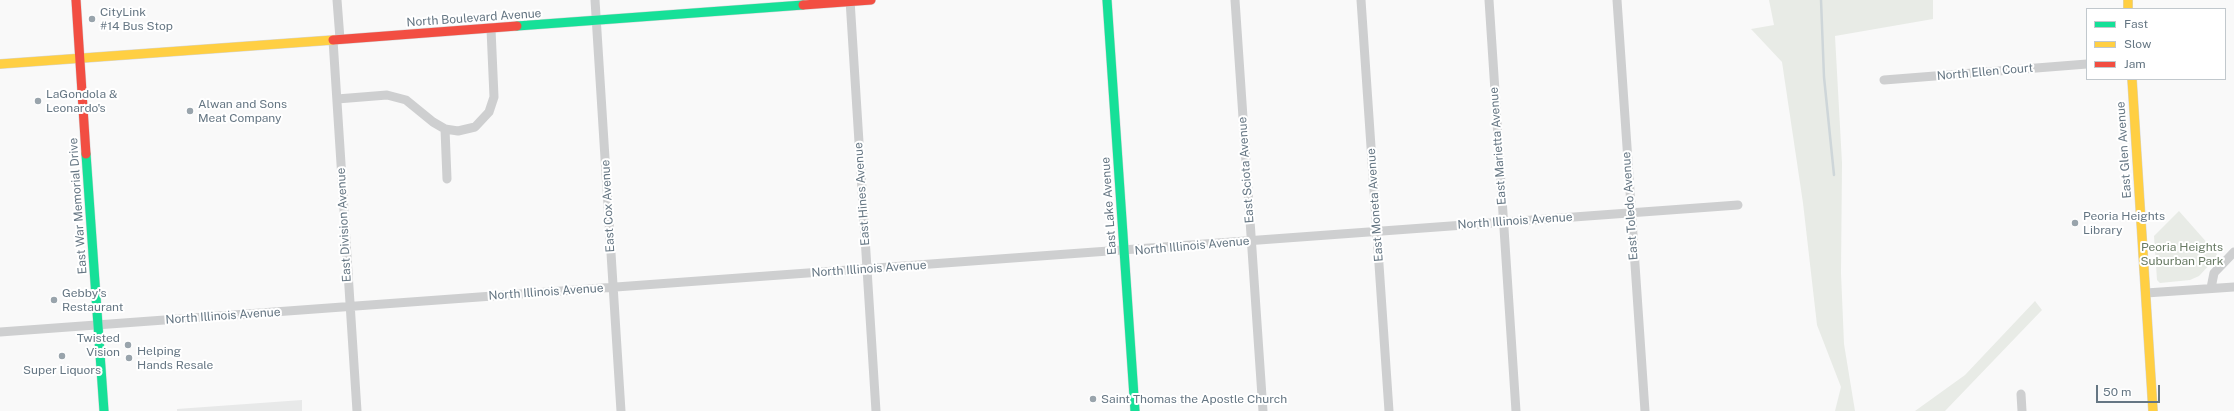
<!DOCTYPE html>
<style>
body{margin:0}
#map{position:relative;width:2234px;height:411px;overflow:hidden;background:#f9f9f9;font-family:"Public Sans",sans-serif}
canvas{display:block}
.legend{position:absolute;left:2086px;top:8px;width:140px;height:72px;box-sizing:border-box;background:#fff;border:1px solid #c1c8cd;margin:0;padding:5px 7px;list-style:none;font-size:12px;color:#657683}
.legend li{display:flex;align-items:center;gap:8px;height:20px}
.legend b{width:20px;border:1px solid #c1c8cd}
.scale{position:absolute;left:2096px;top:385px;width:64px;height:18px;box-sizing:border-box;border:2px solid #657683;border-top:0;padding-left:5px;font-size:12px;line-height:14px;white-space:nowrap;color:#657683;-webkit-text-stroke:3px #fff;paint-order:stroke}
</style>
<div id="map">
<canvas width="2234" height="411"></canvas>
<ul class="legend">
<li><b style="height:5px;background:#16e098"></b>Fast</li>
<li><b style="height:5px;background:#ffcf43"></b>Slow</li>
<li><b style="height:5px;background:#f24e42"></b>Jam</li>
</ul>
<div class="scale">50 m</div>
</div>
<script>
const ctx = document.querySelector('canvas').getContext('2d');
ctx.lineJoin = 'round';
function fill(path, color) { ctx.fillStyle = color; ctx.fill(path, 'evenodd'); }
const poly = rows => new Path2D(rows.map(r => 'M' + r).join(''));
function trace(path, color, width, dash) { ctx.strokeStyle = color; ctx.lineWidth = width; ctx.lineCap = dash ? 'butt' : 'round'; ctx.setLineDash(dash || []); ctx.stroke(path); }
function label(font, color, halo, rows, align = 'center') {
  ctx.font = font + ' "Public Sans",sans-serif'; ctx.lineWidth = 4; ctx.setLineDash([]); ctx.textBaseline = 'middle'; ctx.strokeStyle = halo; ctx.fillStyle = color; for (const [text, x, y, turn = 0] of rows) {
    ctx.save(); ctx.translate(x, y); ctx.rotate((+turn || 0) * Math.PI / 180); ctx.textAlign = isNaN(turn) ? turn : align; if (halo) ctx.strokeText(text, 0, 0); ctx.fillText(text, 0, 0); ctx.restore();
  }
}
const built = poly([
 [302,400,302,411,177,411,177,409]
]);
const green = poly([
 [1769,0,1933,0,1933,19,1835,36,1842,163,1841,273,1844,344,1855,411,1835,411,1841,387,1817,325,1803,203,1782,62,1751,29,1774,25],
 [2179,211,2217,254,2215,259,2199,276,2190,280,2160,283,2157,280,2154,236],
 [2035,301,2042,310,1945,411,1915,411,1965,375]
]);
const stream = poly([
 [1821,0,1824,77,1834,175]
]);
const street = poly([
 [337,0,340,39],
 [595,0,621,411],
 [850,0,876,411],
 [1235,0,1263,411],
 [1361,0,1389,411],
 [1489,0,1516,411],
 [1617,0,1645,411],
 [333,40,357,411],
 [1884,80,2087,64],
 [337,99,387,95,406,100,433,122,445,129,458,131,475,127,489,112,494,97,491,29],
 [445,129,447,179],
 [2211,288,2214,273,2234,252],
 [2146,293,2234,287],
 [0,332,1738,205],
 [2021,394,2022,411]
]);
const fast = poly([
 [1107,0,1135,411],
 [517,26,803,5],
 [86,154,104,411]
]);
const slow = poly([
 [2128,0,2128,9],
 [0,64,333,40],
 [2132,79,2153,411]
]);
const jam = poly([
 [76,0,86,154],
 [803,5,871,0],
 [333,40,517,26]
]);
const markers = [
 [92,19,4,"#99a4ac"],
 [38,101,4,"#99a4ac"],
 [190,111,4,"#99a4ac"],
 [2075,223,4,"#99a4ac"],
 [54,300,4,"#99a4ac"],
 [128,345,4,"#99a4ac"],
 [62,356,4,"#99a4ac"],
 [129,358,4,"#99a4ac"],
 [1093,399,4,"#99a4ac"]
];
const poiNames = [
 ["CityLink",100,12],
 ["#14 Bus Stop",100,26],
 ["LaGondola &",46,94],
 ["Leonardo's",46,108],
 ["Alwan and Sons",198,104],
 ["Meat Company",198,118],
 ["Peoria Heights",2083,216],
 ["Library",2083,230],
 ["Gebby's",62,293],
 ["Restaurant",62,307],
 ["Twisted",120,338,"right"],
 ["Vision",120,352,"right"],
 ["Helping",137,351],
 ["Hands Resale",137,365],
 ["Super Liquors",62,370,"center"],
 ["Saint Thomas the Apostle Church",1101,399]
];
const streetNames = [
 ["North Boulevard Avenue",474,18,-4],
 ["North Ellen Court",1985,72,-5],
 ["East Marietta Avenue",1498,146,-94],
 ["East Glen Avenue",2124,150,-94],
 ["East Sciota Avenue",1246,170,-94],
 ["East Hines Avenue",862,194,-94],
 ["East Moneta Avenue",1375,205,-94],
 ["East War Memorial Drive",78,206,-94],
 ["East Cox Avenue",608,206,-93],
 ["East Lake Avenue",1109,206,-94],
 ["East Toledo Avenue",1630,206,-94],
 ["North Illinois Avenue",1515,221,-4],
 ["East Division Avenue",344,225,-93],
 ["North Illinois Avenue",1192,246,-5],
 ["North Illinois Avenue",869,269,-4],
 ["North Illinois Avenue",546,292,-4],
 ["North Illinois Avenue",223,316,-4]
];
const parkNames = [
 ["Peoria Heights",2182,247],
 ["Suburban Park",2182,261]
];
fill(built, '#e8e9e9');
fill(green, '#e8ebe6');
trace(stream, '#ced6d9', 2.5);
trace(fast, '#d5d6d7', 10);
trace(slow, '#d5d6d7', 10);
trace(jam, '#d5d6d7', 10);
trace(street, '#cecfd0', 9);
trace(fast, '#16e098', 9);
trace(slow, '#ffcf43', 9);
trace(jam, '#f24e42', 9);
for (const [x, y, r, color] of markers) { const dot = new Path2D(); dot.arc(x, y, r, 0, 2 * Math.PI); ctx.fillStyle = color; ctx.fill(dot); trace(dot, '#fff', 1.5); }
label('12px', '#657683', '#fff', poiNames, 'left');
label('12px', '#657683', '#fff', streetNames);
label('12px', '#687a64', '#fff', parkNames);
</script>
